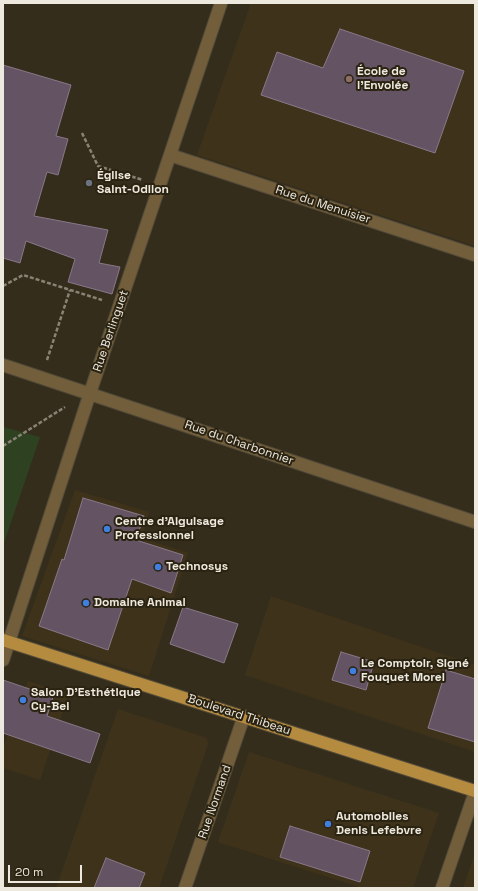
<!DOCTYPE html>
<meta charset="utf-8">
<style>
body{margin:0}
#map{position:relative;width:478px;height:891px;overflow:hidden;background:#352d1b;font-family:"Space Grotesk",sans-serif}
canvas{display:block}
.frame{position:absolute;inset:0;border:4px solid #eee9de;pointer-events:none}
.scale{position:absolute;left:8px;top:865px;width:74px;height:18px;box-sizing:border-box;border:2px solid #eee9de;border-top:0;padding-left:5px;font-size:12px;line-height:14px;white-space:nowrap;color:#eee9de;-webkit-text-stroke:3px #2b2311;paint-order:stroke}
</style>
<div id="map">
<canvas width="478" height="891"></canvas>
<div class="frame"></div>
<div class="scale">20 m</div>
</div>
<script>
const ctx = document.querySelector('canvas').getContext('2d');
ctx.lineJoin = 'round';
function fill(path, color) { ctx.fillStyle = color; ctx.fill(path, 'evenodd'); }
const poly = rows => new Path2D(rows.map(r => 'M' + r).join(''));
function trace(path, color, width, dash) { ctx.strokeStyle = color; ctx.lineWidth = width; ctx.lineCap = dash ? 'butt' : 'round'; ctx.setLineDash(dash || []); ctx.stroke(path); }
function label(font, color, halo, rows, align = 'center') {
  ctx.font = font + ' "Space Grotesk",sans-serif'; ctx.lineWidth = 4; ctx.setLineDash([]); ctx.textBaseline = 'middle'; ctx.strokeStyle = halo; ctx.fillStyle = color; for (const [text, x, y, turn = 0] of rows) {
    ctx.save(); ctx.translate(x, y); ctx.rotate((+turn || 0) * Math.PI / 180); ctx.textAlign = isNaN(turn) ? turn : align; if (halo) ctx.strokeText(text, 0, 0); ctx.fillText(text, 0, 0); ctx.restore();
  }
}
const built = poly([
 [251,3,475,3,475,246,197,155],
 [75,490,149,512,142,538,188,553,149,676,22,636],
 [271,596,475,665,475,752,245,675],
 [28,681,69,694,40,780,3,768,3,747],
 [118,709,207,738,208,744,159,888,56,888],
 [249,752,439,813,413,888,362,888,218,842],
 [475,853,475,888,463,888]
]);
const green = poly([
 [3,427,40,437,3,546]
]);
const building = poly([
 [340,29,464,71,435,153,261,95,277,52,323,68,340,29],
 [3,65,71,85,56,136,68,139,58,175,47,172,34,216,108,230,99,263,120,267,112,294,68,282,75,259,26,241,20,263,3,258,3,65],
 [83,498,144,516,136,540,183,555,171,593,132,579,108,650,39,626,62,559,64,560,83,498],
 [183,607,238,624,224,663,170,644,183,607],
 [341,652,374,662,366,690,332,680,341,652],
 [446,670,475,679,475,742,428,728,446,670],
 [3,680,53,697,47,716,100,734,90,763,3,733,3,680],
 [290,826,370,851,360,882,280,857,290,826],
 [106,858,145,873,139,888,94,888,106,858]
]);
const path = poly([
 [82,133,98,166,143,180],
 [3,286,23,275,102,300],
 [47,360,70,290],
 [3,446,65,407]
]);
const minor = poly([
 [170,155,475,255],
 [3,365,475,522],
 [3,660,90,393,221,3],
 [185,888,244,716],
 [442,888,475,792]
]);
const major = poly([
 [3,640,475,791]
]);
const markers = [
 [349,79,4,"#8d6e63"],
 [89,183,4,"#6b7280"],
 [107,529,4,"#3f7fe0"],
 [158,567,4,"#3f7fe0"],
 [86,603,4,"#3f7fe0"],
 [353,671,4,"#3f7fe0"],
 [23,700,4,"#3f7fe0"],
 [328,824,4,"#3f7fe0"]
];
const poiNames = [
 ["École de",357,72],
 ["l'Envolée",357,86],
 ["Église",97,176],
 ["Saint-Odilon",97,190],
 ["Centre d'Aiguisage",115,522],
 ["Professionnel",115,536],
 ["Technosys",166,567],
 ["Domaine Animal",94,603],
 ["Le Comptoir, Signé",361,664],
 ["Fouquet Morel",361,678],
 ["Salon D'Esthétique",31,693],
 ["Cy-Bel",31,707],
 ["Automobiles",336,817],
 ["Denis Lefebvre",336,831]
];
const streetNames = [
 ["Rue du Menuisier",323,205,18],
 ["Rue Berlinguet",111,331,-71],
 ["Rue du Charbonnier",239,443,19],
 ["Boulevard Thibeau",239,715,18],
 ["Rue Normand",215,802,-71]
];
fill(built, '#3e331a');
fill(green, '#2e4120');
fill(building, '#635363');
trace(building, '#897889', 1);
trace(minor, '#534b3a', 14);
trace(major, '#534b3a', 14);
trace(path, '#8a8375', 2.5, [4, 2]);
trace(minor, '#725e3b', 12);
trace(major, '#b58b3f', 12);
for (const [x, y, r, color] of markers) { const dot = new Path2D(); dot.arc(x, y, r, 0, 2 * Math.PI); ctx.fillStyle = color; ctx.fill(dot); trace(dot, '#2b2311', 1.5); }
label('bold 12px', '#eee9de', '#2b2311', poiNames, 'left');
label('12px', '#eee9de', '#2b2311', streetNames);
</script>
